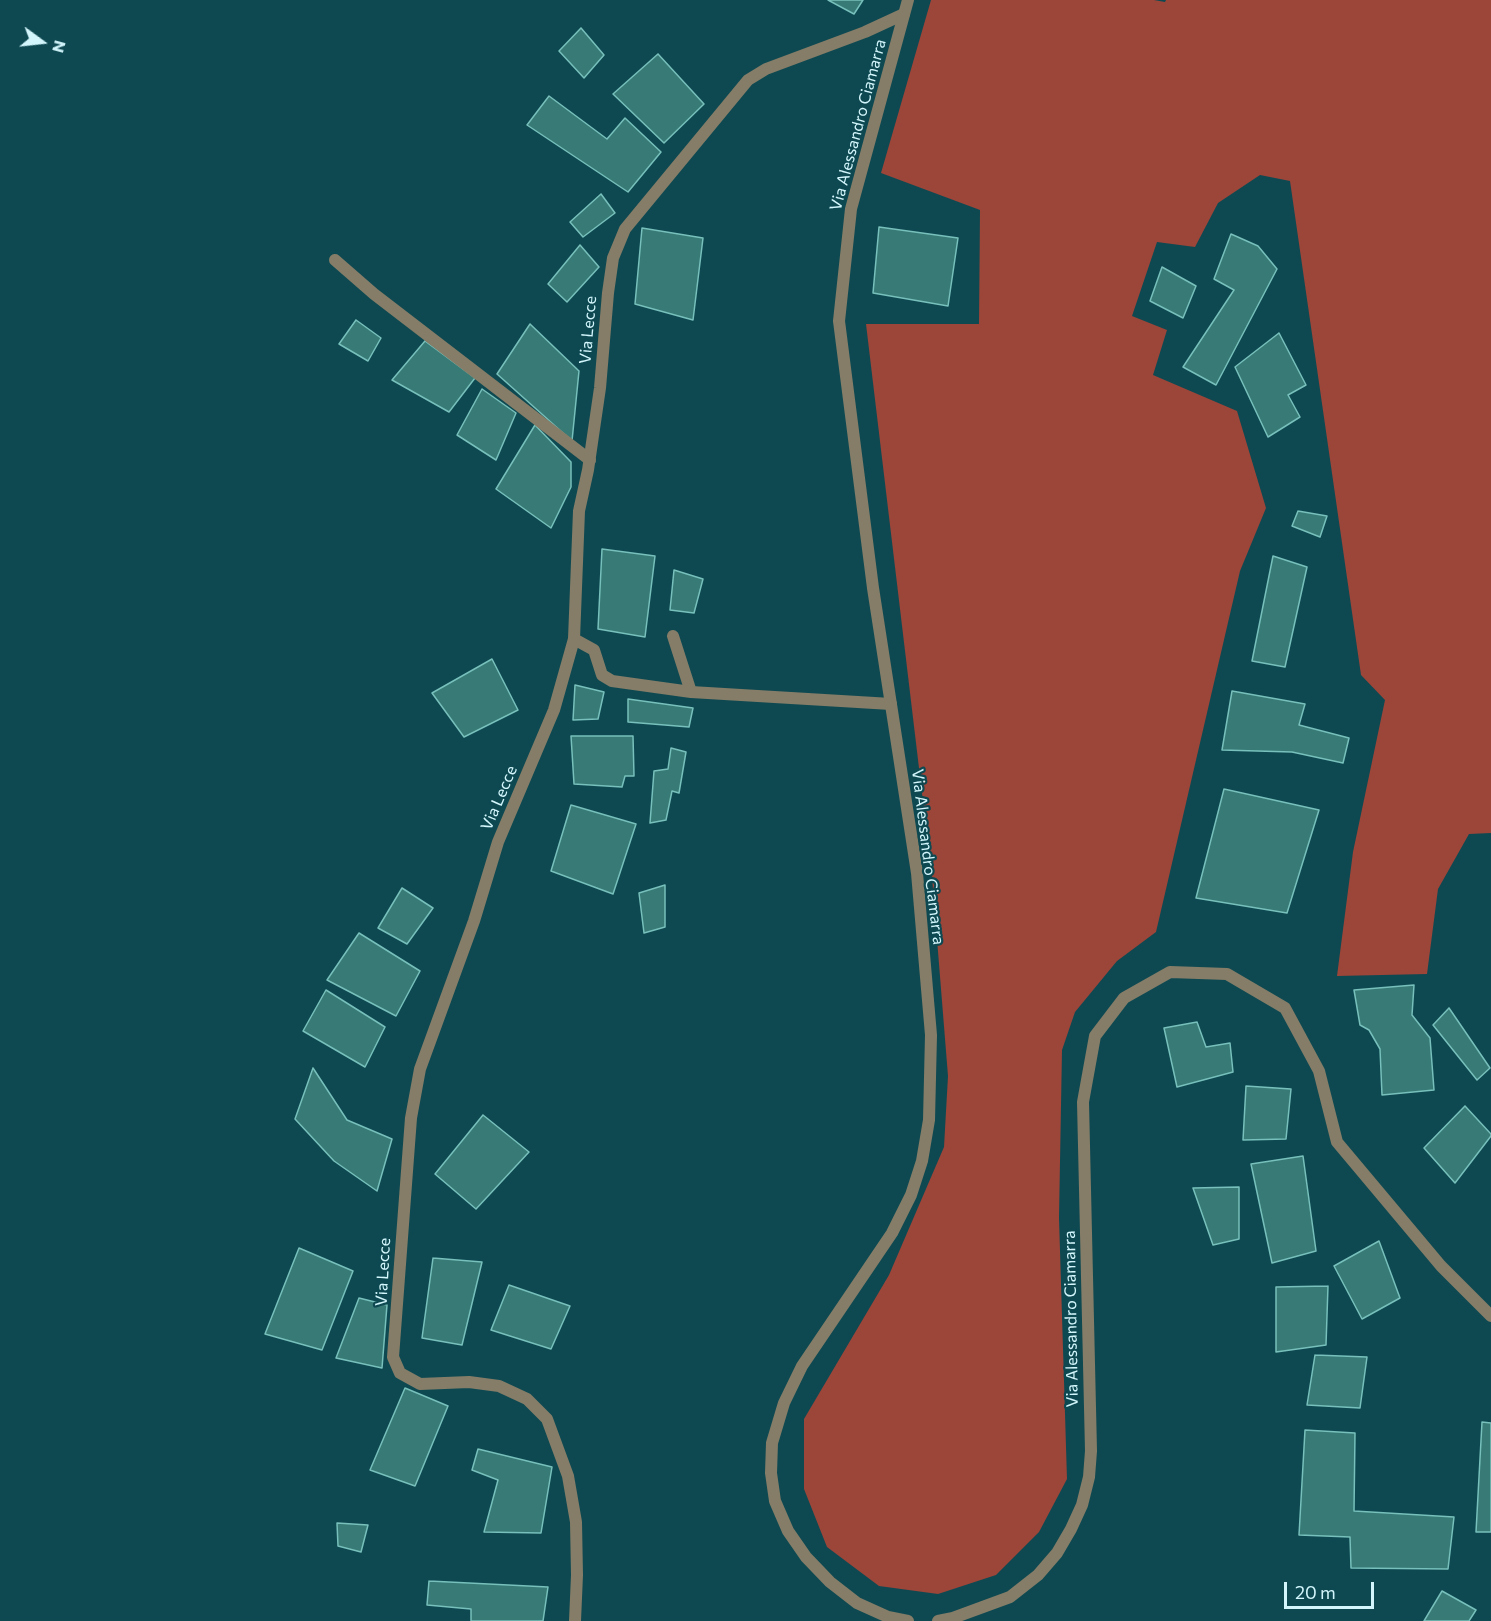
<!DOCTYPE html>
<style>
body{margin:0}
#map{position:relative;width:1491px;height:1621px;overflow:hidden;background:#0e4952;font-family:Commissioner,sans-serif}
canvas{display:block}
.north{position:absolute;left:12px;top:12px;width:60px;height:60px;-webkit-text-stroke:4px #0e4952;paint-order:stroke;rotate:105deg;font-size:16px;font-weight:700;line-height:24px;text-align:center;color:#d3f6fc}
.north::after{content:'';display:block;margin:auto;width:21px;height:27px;background:#d3f6fc;clip-path:polygon(50% 0,100% 100%,50% 72%,0 100%)}
.scale{position:absolute;left:1284px;top:1582px;width:90px;height:27px;box-sizing:border-box;border:3px solid #d3f6fc;border-top:0;padding-left:8px;font-size:18px;line-height:21px;white-space:nowrap;color:#d3f6fc;-webkit-text-stroke:4px #0e4952;paint-order:stroke}
</style>
<div id="map">
<canvas width="1491" height="1621"></canvas>
<div class="north">N</div>
<div class="scale">20 m</div>
</div>
<script>
const ctx = document.querySelector('canvas').getContext('2d');
ctx.lineJoin = 'round';
function fill(path, color) { ctx.fillStyle = color; ctx.fill(path, 'evenodd'); }
const poly = rows => new Path2D(rows.map(r => 'M' + r).join(''));
function trace(path, color, width, dash) { ctx.strokeStyle = color; ctx.lineWidth = width; ctx.lineCap = dash ? 'butt' : 'round'; ctx.setLineDash(dash || []); ctx.stroke(path); }
function label(font, color, halo, rows, align = 'center') {
  ctx.font = font + ' Commissioner,sans-serif'; ctx.lineWidth = 4.5; ctx.setLineDash([]); ctx.textBaseline = 'middle'; ctx.strokeStyle = halo; ctx.fillStyle = color; for (const [text, x, y, turn = 0] of rows) {
    ctx.save(); ctx.translate(x, y); ctx.rotate((+turn || 0) * Math.PI / 180); ctx.textAlign = isNaN(turn) ? turn : align; if (halo) ctx.strokeText(text, 0, 0); ctx.fillText(text, 0, 0); ctx.restore();
  }
}
const green = poly([
 [931,0,1154,0,1165,2,1166,0,1491,0,1491,833,1469,834,1438,889,1427,974,1337,976,1353,852,1385,700,1361,675,1290,181,1260,175,1218,203,1195,247,1157,242,1132,316,1167,330,1153,375,1237,411,1266,508,1240,571,1156,932,1117,961,1075,1012,1062,1050,1059,1218,1067,1479,1039,1532,996,1575,938,1594,879,1586,827,1547,804,1489,804,1419,889,1275,944,1147,948,1076,932,877,866,324,979,324,980,210,881,173]
]);
const building = poly([
 [828,0,863,0,854,14,828,0],
 [581,28,604,55,584,78,559,51,581,28],
 [658,54,704,104,664,143,613,94,658,54],
 [549,96,607,139,625,118,661,152,628,192,527,125,549,96],
 [601,194,615,213,583,237,570,222,601,194],
 [879,227,958,238,948,306,873,293,879,227],
 [642,228,703,238,693,320,635,304,642,228],
 [1231,234,1258,246,1277,269,1216,385,1183,367,1234,290,1214,279,1231,234],
 [580,245,599,267,567,302,548,284,580,245],
 [1162,267,1196,286,1183,318,1150,301,1162,267],
 [356,320,381,338,368,361,339,344,356,320],
 [530,324,579,371,572,441,497,374,530,324],
 [1279,333,1306,385,1288,395,1300,417,1268,437,1235,367,1279,333],
 [425,341,475,378,449,412,392,380,425,341],
 [482,389,516,413,496,460,457,435,482,389],
 [535,425,571,462,571,487,551,528,496,489,535,425],
 [1298,511,1327,516,1320,537,1292,526,1298,511],
 [602,549,655,556,645,637,598,629,602,549],
 [1273,556,1307,567,1285,667,1252,661,1273,556],
 [674,570,703,579,694,613,670,610,674,570],
 [492,659,518,710,464,737,432,693,492,659],
 [575,685,604,692,598,719,573,720,575,685],
 [1232,691,1305,704,1299,725,1349,738,1343,763,1292,752,1222,750,1232,691],
 [628,699,693,708,689,727,628,722,628,699],
 [571,736,633,736,634,776,625,776,622,787,574,784,571,736],
 [671,748,686,752,679,793,672,791,666,820,650,823,654,771,668,769,671,748],
 [1224,789,1319,810,1287,913,1196,898,1224,789],
 [571,805,636,824,613,894,551,871,571,805],
 [665,885,665,927,644,933,639,893,665,885],
 [402,888,433,908,407,944,378,928,402,888],
 [359,933,420,971,396,1016,327,980,359,933],
 [1414,985,1412,1015,1430,1038,1434,1090,1382,1095,1380,1049,1369,1030,1360,1025,1354,990,1414,985],
 [326,990,385,1027,365,1067,303,1031,326,990],
 [1449,1008,1490,1068,1477,1080,1433,1025,1449,1008],
 [1197,1022,1206,1047,1230,1043,1233,1072,1177,1087,1164,1028,1197,1022],
 [313,1068,347,1120,392,1139,377,1191,334,1161,295,1119,313,1068],
 [1246,1086,1291,1089,1286,1139,1243,1140,1246,1086],
 [1465,1106,1491,1134,1491,1136,1455,1183,1424,1148,1465,1106],
 [483,1115,529,1152,476,1209,435,1174,483,1115],
 [1303,1156,1316,1251,1272,1263,1251,1164,1303,1156],
 [1239,1187,1239,1239,1213,1245,1193,1188,1239,1187],
 [1379,1241,1400,1298,1362,1319,1334,1266,1379,1241],
 [299,1248,353,1271,322,1350,265,1334,299,1248],
 [433,1258,482,1262,462,1345,422,1338,433,1258],
 [509,1285,570,1306,551,1349,491,1330,509,1285],
 [1328,1286,1326,1345,1276,1352,1276,1287,1328,1286],
 [359,1298,387,1305,382,1368,336,1358,359,1298],
 [1315,1355,1367,1357,1360,1408,1307,1405,1315,1355],
 [405,1388,448,1406,415,1486,370,1470,405,1388],
 [1482,1422,1491,1423,1491,1532,1476,1532,1482,1422],
 [1305,1430,1355,1433,1354,1511,1454,1517,1448,1569,1351,1568,1350,1537,1299,1535,1305,1430],
 [478,1449,552,1467,541,1533,484,1532,498,1480,472,1470,478,1449],
 [337,1523,368,1525,361,1552,338,1546,337,1523],
 [429,1581,548,1587,543,1621,471,1621,471,1609,427,1605,429,1581],
 [1442,1591,1476,1610,1469,1621,1424,1621,1442,1591]
]);
const service = poly([
 [335,260,374,294,590,460],
 [673,636,691,692,891,704],
 [574,639,594,650,602,675,612,681,691,692]
]);
const minor = poly([
 [575,1621,577,1575,576,1522,568,1476,547,1419,527,1399,499,1386,469,1382,420,1384,400,1373,393,1357,411,1118,420,1069,474,921,498,842,554,710,574,639,579,511,588,470,600,388,608,293,613,258,625,229,748,80,766,69,865,32,904,14]
]);
const tertiary = poly([
 [908,0,851,209,839,321,873,588,917,873,931,1035,929,1120,922,1161,911,1195,892,1233,802,1366,784,1403,772,1443,771,1473,775,1501,788,1531,806,1557,830,1582,857,1603,888,1617,908,1621],
 [938,1621,953,1618,1010,1597,1038,1575,1057,1553,1071,1529,1082,1505,1089,1477,1091,1451,1083,1102,1095,1036,1124,998,1170,972,1227,974,1285,1008,1319,1071,1337,1142,1441,1266,1491,1316]
]);
const streetNames = [
 ["Via Alessandro Ciamarra",858,125,-75],
 ["Via Lecce",588,330,-85],
 ["Via Lecce",499,798,-67],
 ["Via Alessandro Ciamarra",928,857,83],
 ["Via Lecce",383,1272,-87],
 ["Via Alessandro Ciamarra",1071,1319,-91]
];
fill(green, '#9c4539');
fill(building, '#387a76');
trace(building, '#77c0bb', 1.5);
trace(service, '#857d67', 12);
trace(minor, '#857d67', 12);
trace(tertiary, '#857d67', 12);
label('16px', '#d3f6fc', '#0e4952', streetNames);
</script>
